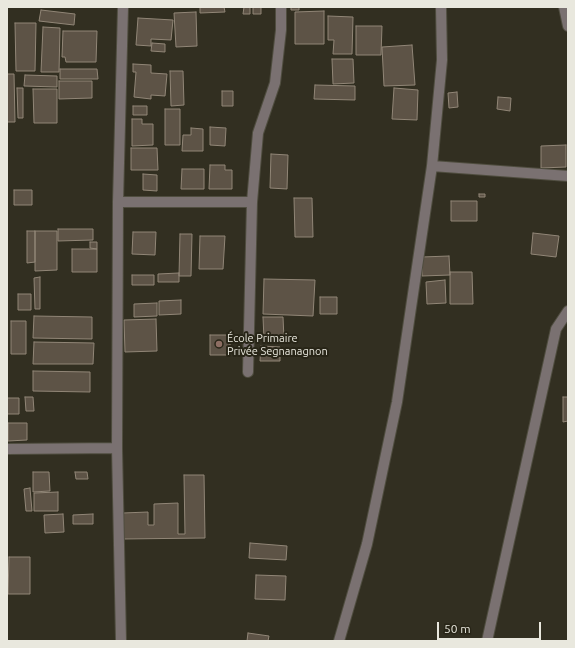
<!DOCTYPE html>
<meta charset="utf-8">
<style>
body{margin:0}
#map{position:relative;width:575px;height:648px;overflow:hidden;background:#322f21;font-family:Ubuntu,sans-serif}
canvas{display:block}
.frame{position:absolute;inset:0;border:8px solid #e9e8de;pointer-events:none}
.scale{position:absolute;left:437px;top:622px;width:104px;height:18px;box-sizing:border-box;border:2px solid #e9e8de;border-top:0;padding-left:5px;font-size:12px;line-height:14px;white-space:nowrap;color:#e9e8de;-webkit-text-stroke:3px #282517;paint-order:stroke}
</style>
<div id="map">
<canvas width="575" height="648"></canvas>
<div class="frame"></div>
<div class="scale">50 m</div>
</div>
<script>
const ctx = document.querySelector('canvas').getContext('2d');
ctx.lineJoin = 'round';
function fill(path, color) { ctx.fillStyle = color; ctx.fill(path, 'evenodd'); }
const poly = rows => new Path2D(rows.map(r => 'M' + r).join(''));
function trace(path, color, width, dash) { ctx.strokeStyle = color; ctx.lineWidth = width; ctx.lineCap = dash ? 'butt' : 'round'; ctx.setLineDash(dash || []); ctx.stroke(path); }
function label(font, color, halo, rows, align = 'center') {
  ctx.font = font + ' Ubuntu,sans-serif'; ctx.lineWidth = 4; ctx.setLineDash([]); ctx.textBaseline = 'middle'; ctx.strokeStyle = halo; ctx.fillStyle = color; for (const [text, x, y, turn = 0] of rows) {
    ctx.save(); ctx.translate(x, y); ctx.rotate((+turn || 0) * Math.PI / 180); ctx.textAlign = isNaN(turn) ? turn : align; if (halo) ctx.strokeText(text, 0, 0); ctx.fillText(text, 0, 0); ctx.restore();
  }
}
const building = poly([
 [200,7,224,7,225,12,200,13,200,7],
 [244,7,250,7,250,14,243,14,244,7],
 [253,7,261,7,261,14,253,14,253,7],
 [291,7,299,7,299,10,291,10,291,7],
 [41,10,75,14,74,25,39,21,41,10],
 [324,11,324,44,295,44,295,12,324,11],
 [196,12,197,46,176,47,174,13,196,12],
 [328,16,353,17,352,54,333,54,334,40,328,40,328,16],
 [138,18,173,20,171,40,151,39,151,46,136,45,138,18],
 [15,23,36,23,35,71,16,71,15,23],
 [356,26,382,26,381,55,356,55,356,26],
 [43,27,60,28,59,72,41,72,43,27],
 [63,31,97,31,96,62,66,62,65,57,62,57,63,31],
 [152,43,165,44,165,52,151,51,152,43],
 [412,45,415,85,384,86,382,47,412,45],
 [332,59,353,59,354,83,333,84,332,59],
 [133,64,151,65,151,73,167,74,165,96,151,95,151,99,134,97,136,72,133,72,133,64],
 [60,69,97,69,98,79,60,79,60,69],
 [170,71,183,71,184,105,171,106,170,71],
 [7,74,14,74,15,122,7,122,7,74],
 [25,75,57,76,57,87,24,86,25,75],
 [59,81,92,81,92,98,59,99,59,81],
 [315,85,355,86,355,100,314,99,315,85],
 [17,88,23,88,23,118,18,118,17,88],
 [394,88,418,90,417,120,392,119,394,88],
 [33,89,57,89,57,123,34,123,33,89],
 [222,91,233,91,233,106,222,106,222,91],
 [457,92,458,107,449,108,448,93,457,92],
 [498,97,511,98,510,111,497,109,498,97],
 [133,106,147,106,147,115,133,115,133,106],
 [165,109,180,109,180,145,165,145,165,109],
 [132,119,142,119,142,124,153,124,153,145,132,146,132,119],
 [210,127,226,128,225,146,210,145,210,127],
 [191,128,203,129,203,151,182,151,183,135,191,135,191,128],
 [566,145,566,167,541,168,541,146,566,145],
 [131,148,157,148,158,170,131,170,131,148],
 [271,154,288,155,287,189,270,188,271,154],
 [210,165,225,165,225,170,232,170,232,189,209,189,210,165],
 [182,169,204,169,204,189,181,189,182,169],
 [143,174,157,175,157,191,143,190,143,174],
 [14,190,32,190,32,205,14,205,14,190],
 [479,194,485,194,485,197,479,197,479,194],
 [294,198,312,198,313,237,295,237,294,198],
 [451,201,477,201,477,221,451,221,451,201],
 [58,229,93,229,93,240,58,241,58,229],
 [27,231,35,231,35,262,27,263,27,231],
 [35,231,57,231,57,270,35,271,35,231],
 [133,232,156,232,155,255,132,254,133,232],
 [533,233,559,236,556,257,531,254,533,233],
 [180,234,192,234,191,276,179,276,180,234],
 [200,236,225,236,223,269,199,269,200,236],
 [90,242,97,242,97,249,90,248,90,242],
 [72,249,97,249,97,272,72,272,72,249],
 [449,256,450,275,422,276,422,257,449,256],
 [450,272,472,272,473,304,450,304,450,272],
 [179,273,179,282,158,282,158,274,179,273],
 [132,275,154,275,154,285,132,285,132,275],
 [40,277,40,309,35,309,34,278,40,277],
 [264,279,315,280,313,316,263,314,264,279],
 [445,280,446,303,427,304,426,282,445,280],
 [18,294,31,294,31,310,18,310,18,294],
 [320,297,337,297,337,314,320,314,320,297],
 [181,300,181,314,159,315,159,301,181,300],
 [157,303,157,316,134,317,134,304,157,303],
 [34,316,92,317,92,339,33,338,34,316],
 [263,317,283,317,284,339,264,339,263,317],
 [156,319,157,351,125,352,124,320,156,319],
 [11,321,26,321,26,354,11,354,11,321],
 [210,335,230,335,230,355,210,355,210,335],
 [34,342,94,343,93,364,33,364,34,342],
 [261,346,280,347,280,361,260,361,261,346],
 [33,371,90,372,90,392,33,391,33,371],
 [25,397,33,397,34,411,26,411,25,397],
 [563,397,568,397,568,421,563,422,563,397],
 [7,398,19,398,19,414,7,414,7,398],
 [8,423,27,423,27,440,8,441,8,423],
 [33,472,49,472,50,491,33,492,33,472],
 [75,472,87,472,88,479,76,479,75,472],
 [184,475,204,475,205,538,123,539,123,513,148,512,148,525,154,525,154,504,178,503,178,534,185,534,184,475],
 [30,488,32,511,26,511,24,489,30,488],
 [58,492,58,511,34,511,34,493,58,492],
 [63,514,64,532,45,533,44,515,63,514],
 [93,514,93,524,73,524,73,515,93,514],
 [250,543,287,546,286,560,249,558,250,543],
 [9,557,30,557,30,594,8,594,9,557],
 [256,575,286,576,285,600,255,599,256,575],
 [248,633,269,636,268,641,247,641,248,633]
]);
const minor = poly([
 [564,7,568,26],
 [432,166,568,176],
 [118,202,252,202],
 [248,372,252,202,258,133,275,83,281,30,281,7],
 [7,449,117,448],
 [121,641,117,448,118,202,123,7],
 [339,641,367,544,397,402,432,166,442,60,441,7],
 [487,641,556,329,568,311]
]);
const markers = [
 [219,344,4,"#8d6e63"]
];
const poiNames = [
 ["École Primaire",227,338],
 ["Privée Segnanagnon",227,351]
];
fill(building, '#5d5346');
trace(building, '#918677', 1);
trace(minor, '#4f4d3f', 12);
trace(minor, '#7a7171', 10);
for (const [x, y, r, color] of markers) { const dot = new Path2D(); dot.arc(x, y, r, 0, 2 * Math.PI); ctx.fillStyle = color; ctx.fill(dot); trace(dot, '#282517', 1.5); }
label('11px', '#e9e8de', '#282517', poiNames, 'left');
</script>
